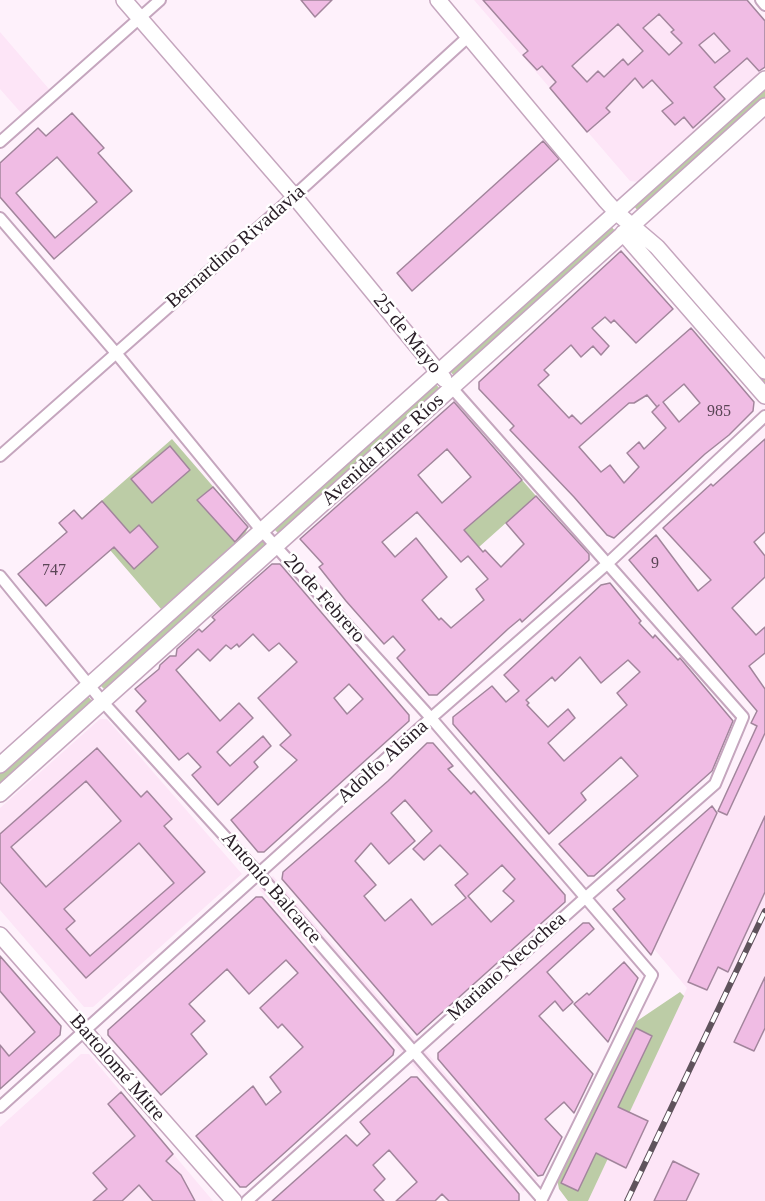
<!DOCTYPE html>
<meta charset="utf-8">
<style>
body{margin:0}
canvas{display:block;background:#fef1fb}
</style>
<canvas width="765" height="1201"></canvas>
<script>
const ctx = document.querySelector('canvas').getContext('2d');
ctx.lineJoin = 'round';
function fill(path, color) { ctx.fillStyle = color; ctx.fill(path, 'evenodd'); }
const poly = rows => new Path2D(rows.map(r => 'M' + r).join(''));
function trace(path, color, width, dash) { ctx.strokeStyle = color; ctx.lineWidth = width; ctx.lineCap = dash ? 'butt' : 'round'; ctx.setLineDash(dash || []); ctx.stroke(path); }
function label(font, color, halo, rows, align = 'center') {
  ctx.font = font + ' "Times New Roman",serif'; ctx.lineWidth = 5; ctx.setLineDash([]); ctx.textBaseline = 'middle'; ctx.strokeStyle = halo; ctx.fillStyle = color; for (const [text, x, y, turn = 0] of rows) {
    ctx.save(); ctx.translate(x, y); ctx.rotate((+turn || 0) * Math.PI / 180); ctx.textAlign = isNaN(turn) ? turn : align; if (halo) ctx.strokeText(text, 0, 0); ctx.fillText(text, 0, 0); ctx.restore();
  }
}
const built = poly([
 [474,0,747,0,765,21,765,67,638,182,630,181],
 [0,32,49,89,22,114,0,89],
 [765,695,765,1201,588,1201,687,988,654,949,753,734,757,711],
 [100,719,107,719,242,874,93,1007,84,1007,0,910,0,808],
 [273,876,538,1180,523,1192,259,889],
 [0,956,61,1026,60,1035,0,1089],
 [81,1054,89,1054,213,1201,0,1201,0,1127]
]);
const green = poly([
 [765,87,765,99,639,212,633,205],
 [610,225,616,232,455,377,449,370],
 [647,245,765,380,765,387,644,248],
 [434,382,440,389,279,534,273,528],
 [172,439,248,527,244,537,161,609,110,550,46,606,18,574,67,532,59,523,74,510,82,518],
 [522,480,536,496,479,547,464,530],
 [260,538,266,545,105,690,99,684],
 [87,695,93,702,0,785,0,773],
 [680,992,684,996,588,1201,568,1201,559,1189,557,1179,632,1027,637,1021]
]);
const building = poly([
 [301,0,332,0,315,17,301,0],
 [483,0,747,0,765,21,765,67,759,71,747,58,714,87,725,99,693,128,684,117,675,125,662,111,673,103,652,80,643,88,635,78,606,108,610,112,587,132,550,88,556,82,542,66,537,70,523,55,528,51,483,0],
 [659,14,674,30,671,32,682,43,669,55,643,28,659,14],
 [618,24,643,51,628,65,623,59,604,77,598,71,587,82,572,66,618,24],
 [714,33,730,51,715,63,699,45,714,33],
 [72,113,104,148,98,153,132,191,54,259,0,197,0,163,38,128,46,136,72,113],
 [57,157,97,202,55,238,16,193,57,157],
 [543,141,559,159,412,291,397,273,543,141],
 [621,251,673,309,636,343,614,320,611,323,605,317,592,328,609,346,601,355,593,346,581,357,571,345,544,370,549,375,538,385,569,418,572,415,581,424,691,328,754,402,753,411,729,435,705,454,614,538,607,535,574,497,510,430,514,426,479,389,479,382,621,251],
 [684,384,700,403,679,422,663,402,684,384],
 [647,395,657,407,659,405,652,412,666,428,644,449,639,442,627,453,639,467,624,483,610,465,601,472,579,447,629,403,634,403,647,395],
 [454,402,522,480,464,530,483,552,485,550,501,567,524,544,506,523,536,496,589,554,589,560,522,622,520,619,508,629,437,695,429,695,397,658,405,650,393,636,384,644,346,601,319,567,323,564,300,539,454,402],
 [447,449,471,477,442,503,418,475,447,449],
 [417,512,461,562,468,556,488,579,476,589,484,600,451,628,441,618,439,620,422,600,447,577,416,538,395,557,382,542,417,512],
 [765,439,765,532,754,542,765,556,765,577,732,608,756,635,765,627,765,653,749,666,765,689,765,733,727,815,718,811,757,726,751,723,757,711,629,560,656,535,698,591,711,580,663,528,711,484,713,486,765,439],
 [170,446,190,470,152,503,131,479,170,446],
 [213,487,248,527,235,542,197,500,213,487],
 [102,501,130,533,139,525,158,547,134,569,114,547,46,606,18,574,67,532,59,523,74,510,82,519,102,501],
 [272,564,280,564,409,715,409,721,264,852,258,852,231,820,297,760,280,745,291,735,258,698,297,662,279,643,269,651,253,634,239,647,237,644,231,649,226,645,210,661,198,649,176,670,220,721,239,703,253,718,217,752,230,766,263,736,271,746,254,762,258,767,218,805,192,775,201,767,188,753,179,760,136,711,146,701,135,689,159,669,160,665,170,656,176,656,177,649,199,629,202,632,215,620,212,617,272,564],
 [349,684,363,699,347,714,334,698,349,684],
 [610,583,641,621,639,623,653,638,655,635,678,660,680,658,733,721,712,771,594,876,588,876,559,844,638,776,621,757,581,793,586,800,549,834,453,724,453,717,492,686,506,702,519,691,504,675,601,585,610,583],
 [580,657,601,683,628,660,640,672,617,693,627,705,564,761,548,743,575,718,568,709,548,727,527,705,529,703,526,700,552,677,555,681,580,657],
 [427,743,433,743,453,766,448,769,471,794,474,791,565,895,565,902,417,1035,282,879,283,872,388,781,427,743],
 [405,800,432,831,413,849,424,860,440,845,468,874,455,885,466,898,432,925,411,899,385,921,364,896,376,885,355,861,371,843,389,864,415,841,391,813,405,800],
 [502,865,515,879,503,891,514,901,491,922,468,896,502,865],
 [97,748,141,797,147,791,172,819,164,826,205,872,86,978,0,882,0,834,97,748],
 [86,781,121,821,46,887,11,847,86,781],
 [139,843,174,883,90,956,66,929,75,921,64,909,139,843],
 [712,806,717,813,651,955,613,909,625,899,617,890,712,806],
 [765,816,765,892,728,972,718,967,707,990,688,982,765,816],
 [256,897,262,897,394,1050,393,1055,281,1156,246,1187,240,1187,196,1136,253,1086,266,1105,281,1092,270,1077,303,1047,282,1024,278,1028,260,1008,298,973,286,960,249,994,227,969,189,1004,205,1021,191,1034,207,1054,161,1095,108,1035,108,1030,256,897],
 [583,923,589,923,594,929,547,972,573,1002,563,1011,555,1001,539,1016,593,1074,574,1113,564,1102,545,1119,562,1137,543,1175,538,1176,438,1059,438,1053,583,923],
 [0,956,61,1026,60,1035,0,1089,0,1045,9,1056,35,1032,0,991,0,956],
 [624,962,638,978,608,1042,574,1004,587,993,589,995,624,962],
 [765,977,765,1028,754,1051,734,1042,765,977],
 [636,1028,652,1036,618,1107,648,1121,626,1168,596,1153,578,1191,561,1183,636,1028],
 [411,1077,417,1077,515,1189,519,1194,519,1201,449,1201,442,1194,435,1201,396,1201,417,1182,389,1150,373,1165,385,1179,374,1190,384,1201,272,1201,346,1135,357,1146,370,1134,360,1122,411,1077],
 [121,1092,173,1154,166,1161,181,1175,195,1201,153,1201,139,1185,122,1201,93,1201,107,1189,93,1173,135,1136,108,1104,121,1092],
 [673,1161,699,1174,686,1201,654,1201,673,1161]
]);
const street = poly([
 [761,0,765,5],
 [0,142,160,0],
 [0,218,116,353,261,530,431,718,652,975,541,1201],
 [0,456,294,196,469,36],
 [0,576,102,701,259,874,542,1199],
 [0,1107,431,718,607,564,765,416],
 [247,1201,585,898,715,784,743,717,452,388]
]);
const secondary = poly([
 [124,0,294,196,444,379],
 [438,0,606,201,617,213,657,247,765,371],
 [623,233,765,396],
 [0,765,765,79],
 [0,794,765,106],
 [0,935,234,1201]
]);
const rail = poly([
 [627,1201,765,911]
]);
const numberNames = [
 ["985",719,412],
 ["9",655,564],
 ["747",54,571]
];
const streetNames = [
 ["Bernardino Rivadavia",236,247,-41],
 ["25 de Mayo",407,334,51],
 ["Avenida Entre Ríos",383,450,-42],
 ["20 de Febrero",324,599,48],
 ["Adolfo Alsina",383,762,-42],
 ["Antonio Balcarce",271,888,49],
 ["Mariano Necochea",507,967,-42],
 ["Bartolomé Mitre",117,1068,49]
];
fill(built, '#fde5f7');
fill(green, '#bccca6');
fill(building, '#f0bce4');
trace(building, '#a2859c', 1.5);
trace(street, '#c5a6be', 14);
trace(secondary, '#c5a6be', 18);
trace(street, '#fff', 10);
trace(secondary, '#fff', 15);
trace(rail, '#5f535c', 6);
trace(rail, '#fff', 4, [11]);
label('16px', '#5a4556', null, numberNames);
label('20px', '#281d26', '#fff', streetNames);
</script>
